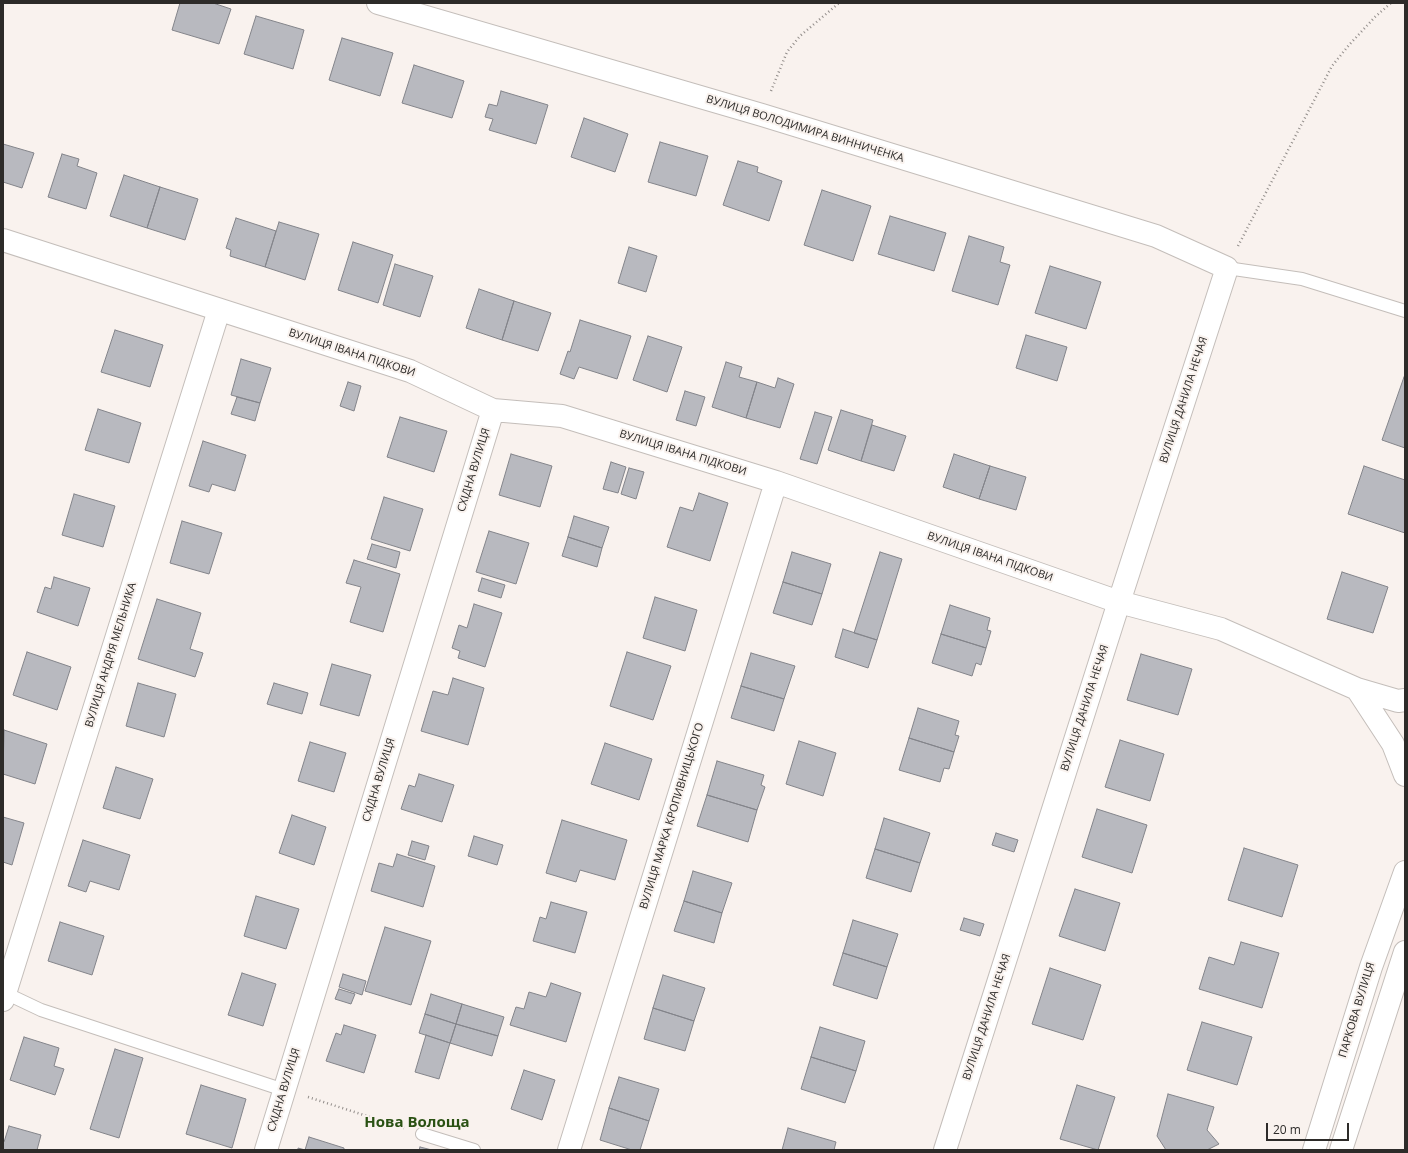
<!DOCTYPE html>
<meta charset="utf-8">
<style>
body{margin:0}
#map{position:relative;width:1408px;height:1153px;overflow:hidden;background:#f9f2ee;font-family:"Open Sans",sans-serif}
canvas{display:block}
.frame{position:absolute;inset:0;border:4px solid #2d2b29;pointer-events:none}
.scale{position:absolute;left:1266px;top:1123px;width:83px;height:18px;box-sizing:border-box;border:2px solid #2d2b29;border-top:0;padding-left:5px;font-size:12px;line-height:14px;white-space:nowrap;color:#2d2b29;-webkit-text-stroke:3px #f9f2ee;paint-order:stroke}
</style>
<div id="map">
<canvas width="1408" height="1153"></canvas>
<div class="frame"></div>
<div class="scale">20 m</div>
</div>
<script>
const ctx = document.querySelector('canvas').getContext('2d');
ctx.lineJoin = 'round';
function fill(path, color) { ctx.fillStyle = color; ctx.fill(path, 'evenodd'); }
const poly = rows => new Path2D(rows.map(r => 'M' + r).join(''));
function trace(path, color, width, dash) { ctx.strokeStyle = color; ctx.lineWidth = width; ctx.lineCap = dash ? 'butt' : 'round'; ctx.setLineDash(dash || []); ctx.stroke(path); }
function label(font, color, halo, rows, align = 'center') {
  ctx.font = font + ' "Open Sans",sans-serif'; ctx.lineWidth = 4; ctx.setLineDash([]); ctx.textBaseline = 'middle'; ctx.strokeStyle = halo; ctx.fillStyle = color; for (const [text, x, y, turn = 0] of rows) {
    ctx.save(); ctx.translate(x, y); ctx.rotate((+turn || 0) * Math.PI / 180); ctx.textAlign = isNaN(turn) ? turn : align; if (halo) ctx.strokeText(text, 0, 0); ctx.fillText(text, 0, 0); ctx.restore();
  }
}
const building = poly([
 [180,3,213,3,231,9,219,44,172,30,180,3],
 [256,16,304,30,293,69,244,54,256,16],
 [342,38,393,53,380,96,329,80,342,38],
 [414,65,464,81,452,118,402,103,414,65],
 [501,91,548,105,536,144,489,130,493,119,485,117,489,104,497,106,501,91],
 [584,118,628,134,615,172,571,157,584,118],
 [660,142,708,156,696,196,648,182,660,142],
 [3,144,34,153,22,188,3,182,3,144],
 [62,154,79,159,77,166,97,173,86,209,48,197,62,154],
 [738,161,758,167,757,172,782,181,769,221,723,205,738,161],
 [124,175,160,187,147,228,110,216,124,175],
 [160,187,198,199,185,240,147,228,160,187],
 [822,190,871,206,853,261,804,245,822,190],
 [890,216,946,233,934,271,878,254,890,216],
 [236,218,276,231,265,267,230,256,231,250,226,248,236,218],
 [279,222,319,234,305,280,265,267,279,222],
 [969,236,1004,247,1000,262,1010,265,998,305,952,291,969,236],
 [353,242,393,255,378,303,338,290,353,242],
 [629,247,657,256,646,292,618,283,629,247],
 [395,264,433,276,420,317,383,305,395,264],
 [1050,266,1101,282,1086,329,1035,313,1050,266],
 [479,289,514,301,502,340,466,328,479,289],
 [514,301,551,313,538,351,502,340,514,301],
 [580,320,631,336,617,379,579,367,574,379,560,374,568,351,570,352,580,320],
 [115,330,163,345,150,387,101,372,115,330],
 [1026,335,1067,347,1057,381,1016,368,1026,335],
 [648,336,682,347,667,392,633,380,648,336],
 [241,359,271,368,260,403,231,395,241,359],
 [726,362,742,367,739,377,757,382,746,418,712,407,726,362],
 [1404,377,1405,377,1405,448,1382,440,1404,377],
 [778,378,794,384,780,428,746,418,757,382,775,388,778,378],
 [348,382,361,386,354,411,340,406,348,382],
 [685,391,705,397,696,426,676,420,685,391],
 [237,397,260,403,255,421,231,414,237,397],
 [98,409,141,423,129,463,85,450,98,409],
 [841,410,873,420,861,461,828,450,841,410],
 [815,412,832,417,817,464,800,459,815,412],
 [400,417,447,431,434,472,387,457,400,417],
 [872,425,906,436,894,471,861,461,872,425],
 [203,441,246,455,235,491,212,484,209,492,189,486,203,441],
 [511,454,552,466,540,507,499,495,511,454],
 [954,454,990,466,979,499,943,487,954,454],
 [611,462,626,467,618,493,603,489,611,462],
 [990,466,1026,477,1016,510,979,499,990,466],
 [1364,466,1405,480,1405,533,1348,514,1364,466],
 [629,468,644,472,636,499,621,494,629,468],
 [699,493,728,503,710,561,667,547,680,507,693,511,699,493],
 [74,494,115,506,103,547,62,535,74,494],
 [384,497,423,509,410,551,371,539,384,497],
 [574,516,609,527,602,548,568,537,574,516],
 [182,521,222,533,209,574,170,563,182,521],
 [489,531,529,543,516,584,476,572,489,531],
 [568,537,602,548,597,567,562,556,568,537],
 [372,544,400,552,396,568,367,559,372,544],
 [792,552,831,564,822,594,783,582,792,552],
 [880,552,902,559,877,640,854,633,880,552],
 [354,560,400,574,383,632,350,622,361,587,346,583,354,560],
 [1342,572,1388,587,1373,633,1327,619,1342,572],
 [54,577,90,588,78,626,37,612,45,587,51,589,54,577],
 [482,578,505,585,501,598,478,591,482,578],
 [783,582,822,594,812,625,773,613,783,582],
 [655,597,697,610,685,651,643,638,655,597],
 [157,599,201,613,190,649,203,653,195,677,138,659,157,599],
 [474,604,502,613,485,667,458,658,460,651,452,648,459,625,467,628,474,604],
 [950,605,990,618,987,630,991,631,986,648,941,634,950,605],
 [843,629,877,640,868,668,835,657,843,629],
 [941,634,986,648,981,665,976,663,972,676,932,663,941,634],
 [27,652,71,667,57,710,13,695,27,652],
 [627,652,671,666,653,720,610,706,627,652],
 [751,653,795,666,784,699,741,686,751,653],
 [1141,654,1192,669,1178,715,1127,700,1141,654],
 [332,664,371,675,359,716,320,705,332,664],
 [453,678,484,688,468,745,421,731,433,691,448,695,453,678],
 [138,683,176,694,164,737,126,726,138,683],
 [274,683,308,693,302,714,267,704,274,683],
 [741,686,784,699,774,731,731,718,741,686],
 [918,708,959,721,955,735,959,736,954,752,909,738,918,708],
 [4,730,47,744,35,784,3,774,4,730],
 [909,738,954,752,949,769,944,768,940,782,899,770,909,738],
 [1120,740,1164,754,1150,801,1105,787,1120,740],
 [799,741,836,753,823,796,786,784,799,741],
 [310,742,346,753,334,792,298,781,310,742],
 [605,743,652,759,639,800,591,784,605,743],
 [717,761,764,775,761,785,765,787,757,810,707,795,717,761],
 [116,767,153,779,140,819,103,808,116,767],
 [419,774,454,785,442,822,401,809,409,785,415,787,419,774],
 [707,795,757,810,748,842,697,826,707,795],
 [1097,809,1147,825,1132,873,1082,857,1097,809],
 [292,815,326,827,314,865,279,853,292,815],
 [3,817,24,823,12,865,3,862,3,817],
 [884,818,930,833,920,863,875,849,884,818],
 [562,820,627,840,615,880,580,870,576,882,546,873,562,820],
 [996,833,1018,840,1014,852,992,845,996,833],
 [474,836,503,845,497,865,468,856,474,836],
 [83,840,130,855,119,890,90,881,86,892,68,886,83,840],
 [412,841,429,846,425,860,408,855,412,841],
 [1244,848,1298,865,1282,917,1228,900,1244,848],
 [875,849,920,863,911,892,866,878,875,849],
 [397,854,435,866,423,907,371,891,379,863,393,867,397,854],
 [693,871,732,883,722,913,684,901,693,871],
 [1075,889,1120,903,1105,951,1059,936,1075,889],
 [256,896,299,909,286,949,244,936,256,896],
 [684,901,722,913,714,943,674,931,684,901],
 [551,902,587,912,575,953,533,941,540,917,546,919,551,902],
 [964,918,984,924,980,936,960,930,964,918],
 [853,920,898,934,887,967,843,953,853,920],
 [60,922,104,936,92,975,48,961,60,922],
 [385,927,431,941,411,1005,365,991,385,927],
 [1241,942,1279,953,1262,1008,1199,989,1209,957,1234,965,1241,942],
 [843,953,887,967,877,999,833,985,843,953],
 [1050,968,1101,985,1083,1040,1032,1024,1050,968],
 [242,973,276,984,263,1026,228,1015,242,973],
 [343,974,366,981,362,995,339,987,343,974],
 [663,975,705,988,694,1021,653,1008,663,975],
 [551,983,581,993,566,1042,510,1025,516,1007,524,1009,529,992,546,997,551,983],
 [339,989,355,994,351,1004,335,999,339,989],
 [431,994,462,1004,456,1024,425,1014,431,994],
 [462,1004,504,1017,498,1036,456,1024,462,1004],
 [653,1008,694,1021,685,1051,644,1039,653,1008],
 [425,1014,456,1024,450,1043,419,1033,425,1014],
 [1202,1022,1252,1037,1237,1085,1187,1070,1202,1022],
 [456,1024,498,1036,492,1056,450,1043,456,1024],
 [344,1025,376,1035,364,1073,326,1061,336,1033,341,1035,344,1025],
 [820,1027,865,1041,856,1071,811,1057,820,1027],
 [426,1035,450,1043,439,1079,415,1072,426,1035],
 [24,1037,59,1048,54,1066,64,1069,55,1095,10,1080,24,1037],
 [115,1049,143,1058,119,1138,90,1129,115,1049],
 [811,1057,856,1071,845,1103,801,1089,811,1057],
 [524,1070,555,1080,542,1120,511,1109,524,1070],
 [619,1077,659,1089,649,1121,609,1108,619,1077],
 [201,1085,246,1099,232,1148,186,1134,201,1085],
 [1077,1085,1115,1097,1098,1150,1060,1139,1077,1085],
 [1168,1094,1214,1107,1207,1130,1219,1144,1207,1150,1166,1150,1157,1136,1168,1094],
 [609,1108,649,1121,640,1150,632,1150,600,1140,609,1108],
 [9,1126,41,1135,37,1150,3,1150,3,1141,4,1142,9,1126],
 [788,1128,836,1142,834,1150,782,1150,788,1128],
 [309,1137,344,1148,344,1150,298,1150,298,1148,305,1150,309,1137],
 [420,1147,432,1150,419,1150,420,1147]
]);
const path = poly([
 [771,91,787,52,800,36,839,3],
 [1238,246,1332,66,1349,45,1375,17,1391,3],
 [308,1097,404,1128]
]);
const service = poly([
 [1227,268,1302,279,1405,311],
 [3,992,41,1010,284,1090],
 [422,1134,474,1150]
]);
const minor = poly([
 [378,3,762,115,1156,236,1227,268,1119,602,945,1150],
 [3,240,410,371,493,410,562,416,776,482,1119,602,1221,629,1357,689],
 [1405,700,1398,701,1357,689,1393,744,1405,775],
 [3,1000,219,310],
 [266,1150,493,410],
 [569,1150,776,482],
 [1314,1150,1371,967,1405,872],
 [1341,1150,1405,952]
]);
const streetNames = [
 ["ВУЛИЦЯ ВОЛОДИМИРА ВИННИЧЕНКА",805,129,17],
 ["ВУЛИЦЯ ІВАНА ПІДКОВИ",352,353,18],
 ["ВУЛИЦЯ ДАНИЛА НЕЧАЯ",1184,400,-72],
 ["ВУЛИЦЯ ІВАНА ПІДКОВИ",683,453,17],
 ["СХІДНА ВУЛИЦЯ",474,470,-73],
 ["ВУЛИЦЯ ІВАНА ПІДКОВИ",990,557,19],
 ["ВУЛИЦЯ АНДРІЯ МЕЛЬНИКА",111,655,-73],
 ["ВУЛИЦЯ ДАНИЛА НЕЧАЯ",1085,708,-72],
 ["СХІДНА ВУЛИЦЯ",379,780,-73],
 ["ВУЛИЦЯ МАРКА КРОПИВНИЦЬКОГО",672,816,-73],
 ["ПАРКОВА ВУЛИЦЯ",1357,1010,-73],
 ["ВУЛИЦЯ ДАНИЛА НЕЧАЯ",987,1017,-72],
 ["СХІДНА ВУЛИЦЯ",284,1090,-73]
];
const districtNames = [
 ["Нова Волоща",417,1123]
];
fill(building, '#b8b9bf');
trace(building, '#83848a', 1);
trace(service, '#c4beba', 14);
trace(minor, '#c4beba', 24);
trace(path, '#928d8a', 2.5, [1, 3]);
trace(service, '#fff', 12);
trace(minor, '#fff', 22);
label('11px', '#2d2b29', '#f9f2ee', streetNames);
label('bold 15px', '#2a5113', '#f9f2ee', districtNames);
</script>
